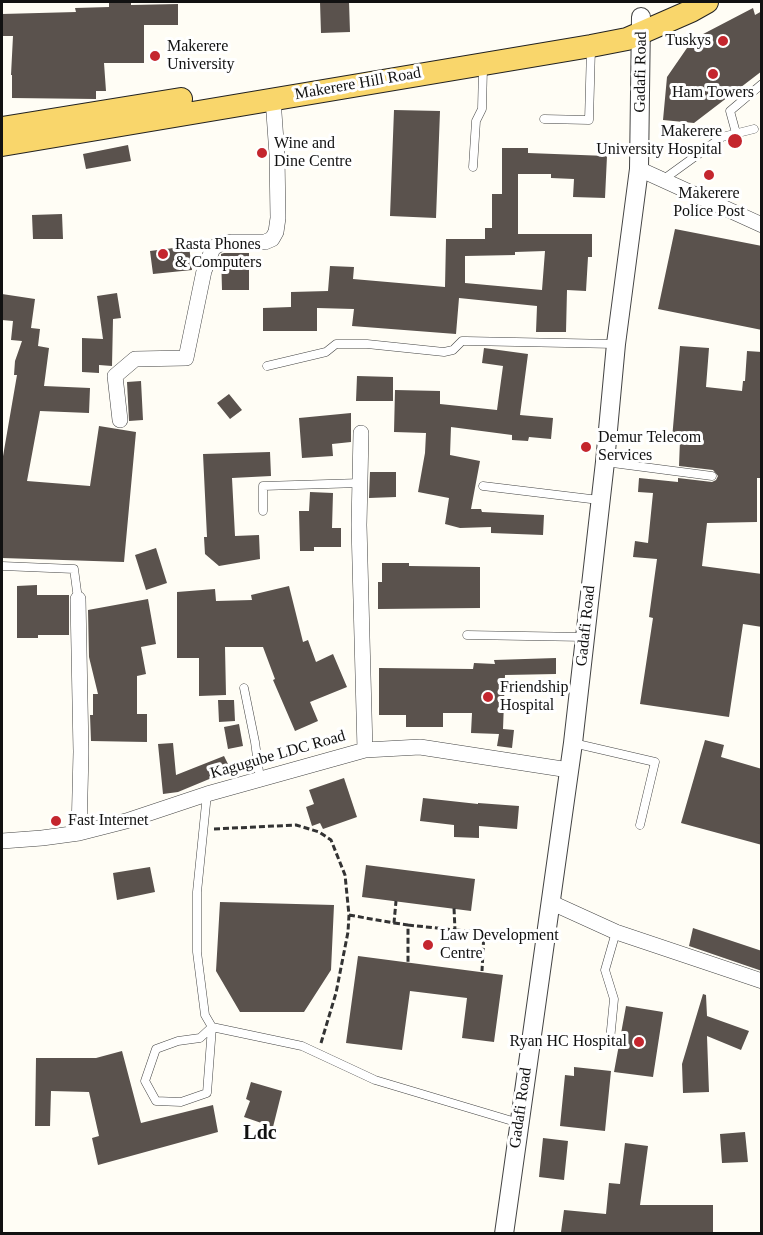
<!DOCTYPE html>
<style>
body{margin:0}
#map{position:relative;width:763px;height:1235px;overflow:hidden;background:#fffdf5;font-family:Georgia,serif}
canvas{display:block}
.frame{position:absolute;inset:0;border:3px solid #111;pointer-events:none}
</style>
<div id="map">
<canvas width="763" height="1235"></canvas>
<div class="frame"></div>
</div>
<script>
const ctx = document.querySelector('canvas').getContext('2d');
ctx.lineJoin = 'round';
function fill(path, color) { ctx.fillStyle = color; ctx.fill(path, 'evenodd'); }
const poly = rows => new Path2D(rows.map(r => 'M' + r).join(''));
function trace(path, color, width, dash) { ctx.strokeStyle = color; ctx.lineWidth = width; ctx.lineCap = dash ? 'butt' : 'round'; ctx.setLineDash(dash || []); ctx.stroke(path); }
function label(font, color, halo, rows, align = 'center') {
  ctx.font = font + ' Georgia,serif'; ctx.lineWidth = 6; ctx.setLineDash([]); ctx.textBaseline = 'middle'; ctx.strokeStyle = halo; ctx.fillStyle = color; for (const [text, x, y, turn = 0] of rows) {
    ctx.save(); ctx.translate(x, y); ctx.rotate((+turn || 0) * Math.PI / 180); ctx.textAlign = isNaN(turn) ? turn : align; if (halo) ctx.strokeText(text, 0, 0); ctx.fillText(text, 0, 0); ctx.restore();
  }
}
const building = poly([
 [109,2,131,2,131,5,178,4,178,25,144,25,144,63,104,63,106,91,96,91,96,99,12,98,12,75,11,75,13,36,2,36,2,14,76,12,75,8,109,7],
 [320,2,349,2,350,32,321,33],
 [753,8,755,15,762,11,762,71,694,123,663,120,667,77,687,48,684,44],
 [394,110,440,111,436,218,390,216],
 [128,145,131,161,86,169,83,154],
 [502,148,528,148,528,153,607,156,605,198,573,197,574,179,551,178,551,174,518,174,518,234,592,234,592,257,588,257,586,291,567,290,566,332,536,332,537,306,459,298,456,334,352,326,354,309,317,308,317,331,263,331,263,308,291,307,291,292,328,291,330,266,354,267,353,279,445,287,446,239,485,239,485,228,492,228,492,194,502,194],
 [545,251,542,290,465,283,465,256,515,255,515,252],
 [62,214,63,239,33,239,32,215],
 [675,229,762,246,762,330,658,309],
 [189,246,192,270,153,274,150,251],
 [224,253,249,253,249,290,222,290,221,254],
 [117,293,121,318,113,319,112,366,99,365,99,373,82,372,82,338,103,339,97,296],
 [2,294,35,299,31,328,40,329,38,346,49,348,44,386,90,388,89,413,40,411,27,481,90,486,99,426,136,432,124,562,2,558,2,462,17,375,14,375,15,361,22,341,11,340,13,321,2,320],
 [680,346,709,348,706,387,742,391,743,381,745,381,747,351,762,352,762,478,757,478,757,522,707,523,702,566,762,574,762,627,743,624,729,717,640,704,653,618,649,617,657,559,633,557,635,541,648,543,653,493,638,492,639,478,678,482,678,478,712,482,716,480,718,476,713,470,679,466,680,440,672,439],
 [484,348,528,354,520,415,553,418,551,439,529,437,528,441,512,440,512,435,451,427,450,455,480,461,471,509,481,509,482,512,544,515,543,535,491,533,491,527,460,528,445,524,449,498,418,492,425,453,426,433,394,432,395,390,440,391,440,404,497,410,503,366,482,363],
 [357,376,393,377,393,401,356,401],
 [141,381,143,420,129,421,127,382],
 [229,394,242,410,230,419,217,403],
 [351,413,351,442,332,444,333,456,302,458,299,418],
 [270,452,271,476,232,478,235,536,259,535,260,559,219,566,205,554,204,537,207,537,203,454],
 [370,472,396,472,396,497,369,498],
 [310,492,333,493,332,528,341,528,341,547,314,547,314,551,300,551,299,511,309,511],
 [156,548,167,583,146,590,135,555],
 [382,563,409,563,409,566,480,567,480,608,378,609,378,582,382,582],
 [37,585,37,595,69,595,69,635,38,635,38,638,17,638,17,586],
 [289,586,303,642,308,640,316,662,333,654,347,687,310,702,318,721,295,731,273,680,275,679,263,647,225,647,226,695,199,696,199,658,177,658,177,592,215,589,216,601,252,600,251,595],
 [148,599,156,644,141,647,146,674,137,676,137,714,147,714,147,742,91,741,90,715,93,715,93,694,98,694,89,657,88,610],
 [556,658,556,674,505,675,503,729,514,730,512,748,497,746,499,734,471,733,472,713,443,713,443,727,406,727,406,715,379,715,379,668,473,669,474,663,495,664,494,660],
 [218,700,234,700,235,721,219,722],
 [239,724,243,746,228,749,224,727],
 [705,740,724,745,721,757,762,769,762,845,681,823],
 [173,743,176,775,224,756,231,770,178,792,163,794,158,744],
 [344,778,357,817,323,829,320,823,312,826,306,807,314,804,309,790],
 [423,798,478,804,478,803,519,806,517,829,479,826,479,838,454,837,454,825,420,821],
 [366,865,475,879,471,911,362,897],
 [150,867,155,892,117,900,113,873],
 [220,902,334,905,331,970,304,1012,240,1012,216,971],
 [693,928,762,951,762,971,689,946],
 [358,956,503,975,494,1042,462,1038,467,998,410,991,402,1050,346,1043],
 [703,994,706,995,707,1016,749,1031,741,1050,707,1036,709,1092,683,1093,682,1064],
 [626,1006,663,1012,653,1077,614,1072],
 [122,1051,141,1123,213,1105,218,1132,98,1165,92,1138,99,1136,89,1092,51,1091,50,1126,35,1126,36,1058,96,1058],
 [574,1067,611,1071,605,1131,560,1126,565,1075,574,1076],
 [251,1082,282,1091,273,1127,244,1117,250,1101,246,1099],
 [745,1132,748,1162,722,1163,720,1134],
 [543,1138,568,1141,564,1180,539,1177],
 [625,1143,648,1146,640,1205,713,1205,713,1233,561,1232,564,1210,606,1214,609,1183,620,1184]
]);
const path = poly([
 [214,829,296,825,319,832,331,840,345,875,349,915,348,932,336,993,321,1043],
 [349,915,394,923,396,901],
 [394,923,408,925,408,962],
 [408,925,455,930,454,908],
 [455,930,484,932,482,971]
]);
const service = poly([
 [544,119,589,120,591,48],
 [736,133,730,111,762,84],
 [473,167,476,121,482,109,483,68],
 [664,179,722,137,754,129],
 [267,366,326,352,336,344,367,344,444,352,453,350,462,341,466,341,615,344],
 [605,462,712,476],
 [483,486,599,500],
 [263,511,263,486,360,483],
 [2,566,74,569,78,599],
 [467,635,584,637],
 [244,688,255,742,260,779],
 [573,743,655,762,640,825],
 [207,794,197,892,197,952,205,1015,212,1027,302,1046,375,1080,519,1123],
 [212,1027,207,1093,181,1102,156,1101,145,1081,156,1049,178,1041,200,1038,212,1027],
 [610,1040,614,999,605,970,616,932]
]);
const minor = poly([
 [639,169,762,225],
 [120,420,115,376,135,359,186,358,204,271,213,248,220,244,232,242,265,242,272,239,276,232,278,218,277,155,273,99],
 [361,433,359,525,365,750],
 [78,599,81,752,79,833],
 [2,841,42,838,79,833,126,821,207,794,365,750,420,747,569,770],
 [550,902,616,932,762,981]
]);
const tertiary = poly([
 [504,1234,573,743,605,462,616,344,639,169,641,17]
]);
const primary = poly([
 [2,128,181,99],
 [2,145,591,46,627,39,691,11,707,2]
]);
const markers = [
 [723,41,6,"#c4262e"],
 [155,56,6,"#c4262e"],
 [713,74,6,"#c4262e"],
 [735,141,8,"#c4262e"],
 [262,153,6,"#c4262e"],
 [709,175,6,"#c4262e"],
 [163,254,6,"#c4262e"],
 [586,447,6,"#c4262e"],
 [488,697,6,"#c4262e"],
 [56,821,6,"#c4262e"],
 [428,945,6,"#c4262e"],
 [639,1042,6,"#c4262e"]
];
const poiNames = [
 ["Tuskys",711,41,"right"],
 ["Makerere",167,47],
 ["University",167,65],
 ["Ham Towers",713,93,"center"],
 ["Makerere",722,132,"right"],
 ["University Hospital",722,150,"right"],
 ["Wine and",274,144],
 ["Dine Centre",274,162],
 ["Makerere",709,194,"center"],
 ["Police Post",709,212,"center"],
 ["Rasta Phones",175,245],
 ["& Computers",175,263],
 ["Demur Telecom",598,438],
 ["Services",598,456],
 ["Friendship",500,688],
 ["Hospital",500,706],
 ["Fast Internet",68,821],
 ["Law Development",440,936],
 ["Centre",440,954],
 ["Ryan HC Hospital",627,1042,"right"]
];
const streetNames = [
 ["Gadafi Road",641,72,-89],
 ["Makerere Hill Road",358,84,-10],
 ["Gadafi Road",586,626,-84],
 ["Kagugube LDC Road",278,755,-16],
 ["Gadafi Road",521,1108,-82]
];
const quarterNames = [
 ["Ldc",260,1134]
];
fill(building, '#5a524d');
trace(service, '#444', 9);
trace(minor, '#444', 16);
trace(tertiary, '#444', 20);
trace(primary, '#222', 24);
trace(path, '#333', 3, [6, 3]);
trace(service, '#fff', 8);
trace(minor, '#fff', 15);
trace(tertiary, '#fff', 18);
trace(primary, '#f9d66b', 22);
for (const [x, y, r, color] of markers) { const dot = new Path2D(); dot.arc(x, y, r, 0, 2 * Math.PI); ctx.fillStyle = color; ctx.fill(dot); trace(dot, '#fff', 2); }
label('16px', '#111', '#fff', poiNames, 'left');
label('16px', '#111', '#fff', streetNames);
label('bold 20px', '#111', '#fff', quarterNames);
</script>
